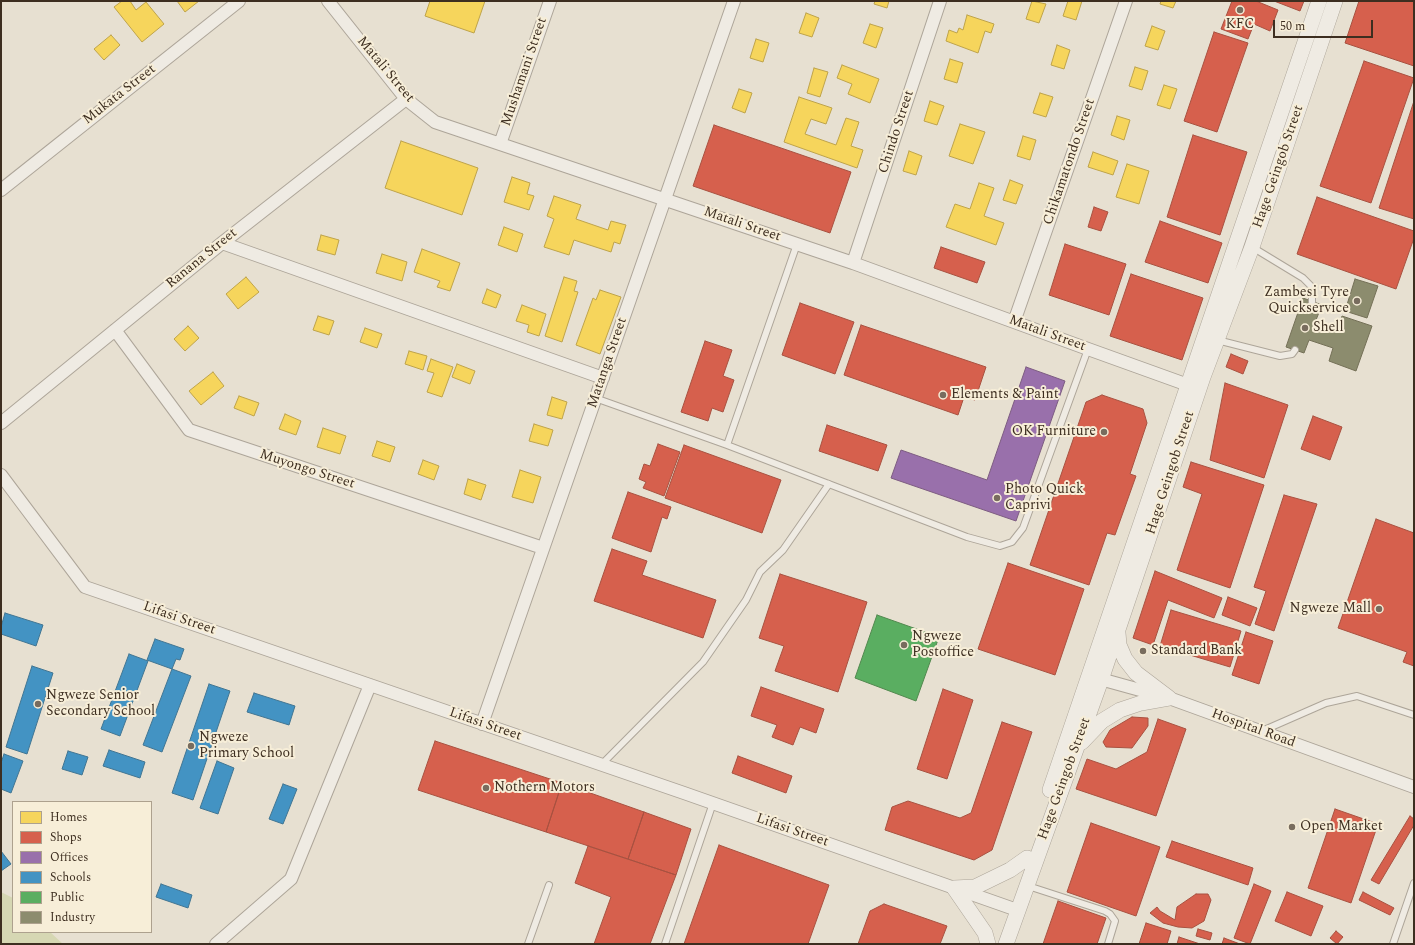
<!DOCTYPE html>
<style>
body{margin:0}
#map{position:relative;width:1415px;height:945px;overflow:hidden;background:#e7e0d1;font-family:Spectral,serif}
canvas{display:block}
.frame{position:absolute;inset:0;border:2px solid #3d2e20;pointer-events:none}
.legend{position:absolute;left:12px;top:801px;width:140px;height:132px;box-sizing:border-box;background:#f7eed8;border:1px solid #ada18e;margin:0;padding:5px 7px;list-style:none;font-size:12px;color:#3d2e20}
.legend li{display:flex;align-items:center;gap:8px;height:20px}
.legend b{width:20px;border:1px solid #ada18e}
.scale{position:absolute;left:1273px;top:20px;width:100px;height:18px;box-sizing:border-box;border:2px solid #3d2e20;border-top:0;padding-left:5px;font-size:12px;line-height:14px;white-space:nowrap;color:#3d2e20;-webkit-text-stroke:3px #f7eed8;paint-order:stroke}
</style>
<div id="map">
<canvas width="1415" height="945"></canvas>
<div class="frame"></div>
<ul class="legend">
<li><b style="height:11px;background:#f6d55c"></b>Homes</li>
<li><b style="height:11px;background:#d6604d"></b>Shops</li>
<li><b style="height:11px;background:#9970ab"></b>Offices</li>
<li><b style="height:11px;background:#4393c3"></b>Schools</li>
<li><b style="height:11px;background:#5aae61"></b>Public</li>
<li><b style="height:11px;background:#8c8c6e"></b>Industry</li>
</ul>
<div class="scale">50 m</div>
</div>
<script>
const ctx = document.querySelector('canvas').getContext('2d');
ctx.lineJoin = 'round';
function fill(path, color) { ctx.fillStyle = color; ctx.fill(path, 'evenodd'); }
const poly = rows => new Path2D(rows.map(r => 'M' + r).join(''));
function trace(path, color, width, dash) { ctx.strokeStyle = color; ctx.lineWidth = width; ctx.lineCap = dash ? 'butt' : 'round'; ctx.setLineDash(dash || []); ctx.stroke(path); }
function label(font, color, halo, rows, align = 'center') {
  ctx.font = font + ' Spectral,serif'; ctx.lineWidth = 4; ctx.setLineDash([]); ctx.textBaseline = 'middle'; ctx.strokeStyle = halo; ctx.fillStyle = color; for (const [text, x, y, turn = 0] of rows) {
    ctx.save(); ctx.translate(x, y); ctx.rotate((+turn || 0) * Math.PI / 180); ctx.textAlign = isNaN(turn) ? turn : align; if (halo) ctx.strokeText(text, 0, 0); ctx.fillText(text, 0, 0); ctx.restore();
  }
}
const green = poly([
 [1,892,13,898,13,932,50,932,63,944,1,944]
]);
const homes = poly([
 [122,1,130,1,136,10,146,2,164,24,142,42,114,7,122,1],
 [177,1,199,1,185,12,177,1],
 [430,1,485,1,474,33,425,16,430,1],
 [875,1,889,1,887,8,874,4,875,1],
 [1032,1,1046,4,1039,23,1026,19,1032,1],
 [1068,1,1082,1,1076,20,1063,16,1068,1],
 [1161,1,1176,1,1173,8,1160,4,1161,1],
 [806,13,819,18,812,37,799,33,806,13],
 [967,15,994,24,991,33,985,31,978,53,946,41,949,30,957,33,959,28,963,30,967,15],
 [870,24,883,28,876,48,863,43,870,24],
 [1152,26,1165,31,1158,50,1145,46,1152,26],
 [111,35,120,45,104,60,94,49,111,35],
 [756,39,769,43,763,62,750,58,756,39],
 [1057,45,1070,50,1064,69,1051,65,1057,45],
 [950,59,963,63,957,83,944,79,950,59],
 [842,65,879,79,870,103,848,94,852,84,837,78,842,65],
 [1135,67,1148,71,1142,90,1129,86,1135,67],
 [814,68,828,72,820,97,807,93,814,68],
 [1164,85,1177,89,1170,109,1157,105,1164,85],
 [739,89,752,93,745,113,732,108,739,89],
 [1040,93,1053,97,1046,117,1033,113,1040,93],
 [799,97,832,108,826,124,811,119,805,134,836,145,846,118,859,122,851,146,863,150,857,168,784,142,799,97],
 [930,101,944,106,937,125,924,121,930,101],
 [1117,116,1130,120,1124,140,1111,135,1117,116],
 [960,124,985,132,973,164,949,156,960,124],
 [1023,136,1036,140,1030,160,1017,156,1023,136],
 [401,141,478,168,462,215,385,188,401,141],
 [909,151,922,156,916,175,903,171,909,151],
 [1093,152,1118,161,1113,175,1088,167,1093,152],
 [1127,164,1149,171,1139,204,1116,197,1127,164],
 [512,177,530,183,527,194,534,196,529,210,504,202,512,177],
 [1010,180,1023,185,1016,204,1003,200,1010,180],
 [979,183,994,188,984,216,1004,223,996,245,946,227,955,204,970,209,979,183],
 [554,196,581,205,576,219,608,230,611,221,626,225,620,244,614,242,611,252,574,240,569,255,544,247,554,219,547,216,554,196],
 [504,227,523,234,517,252,498,245,504,227],
 [321,235,339,240,335,255,317,250,321,235],
 [422,249,460,263,450,291,437,287,440,281,414,272,422,249],
 [382,254,407,262,402,281,376,273,382,254],
 [246,277,259,292,238,309,226,294,246,277],
 [564,277,577,281,574,291,578,292,562,342,545,336,564,277],
 [487,289,501,295,496,308,482,303,487,289],
 [600,290,621,297,600,354,576,345,593,298,596,300,600,290],
 [522,305,546,314,539,336,527,332,529,325,516,321,522,305],
 [318,316,334,321,329,335,313,330,318,316],
 [188,326,199,338,185,351,174,339,188,326],
 [365,328,382,334,377,348,360,342,365,328],
 [409,351,427,356,423,370,405,364,409,351],
 [431,359,453,367,442,397,427,392,434,373,427,371,431,359],
 [457,364,475,371,470,384,452,377,457,364],
 [213,372,224,386,201,405,189,391,213,372],
 [239,396,259,403,254,416,234,408,239,396],
 [552,397,567,402,562,419,547,415,552,397],
 [285,414,301,421,296,435,279,429,285,414],
 [534,424,553,430,548,446,529,441,534,424],
 [323,428,346,436,340,454,317,447,323,428],
 [377,441,395,447,390,462,372,456,377,441],
 [423,460,439,466,434,480,418,474,423,460],
 [520,470,541,477,533,503,512,497,520,470],
 [468,479,486,485,481,500,464,494,468,479]
]);
const shops = poly([
 [1232,1,1256,1,1278,10,1270,31,1254,24,1248,39,1221,29,1232,1],
 [1274,1,1304,1,1300,11,1274,1],
 [1359,1,1414,1,1414,66,1345,43,1359,1],
 [1214,32,1248,43,1217,132,1184,121,1214,32],
 [1364,61,1414,78,1371,203,1320,186,1364,61],
 [1414,101,1414,219,1379,208,1414,101],
 [714,125,851,172,830,233,693,186,714,125],
 [1193,135,1247,152,1220,235,1167,217,1193,135],
 [1317,197,1414,231,1414,238,1396,289,1297,254,1317,197],
 [1094,207,1108,212,1101,231,1088,227,1094,207],
 [1160,221,1222,243,1208,283,1145,262,1160,221],
 [1065,244,1126,264,1109,315,1049,295,1065,244],
 [941,247,985,262,977,283,934,268,941,247],
 [1131,274,1203,298,1182,360,1110,336,1131,274],
 [800,303,854,322,835,374,782,355,800,303],
 [861,325,986,367,975,400,964,397,958,415,844,375,861,325],
 [705,341,732,350,723,376,734,380,723,412,712,408,708,421,681,412,705,341],
 [1231,354,1248,361,1243,374,1226,367,1231,354],
 [1225,383,1288,405,1264,478,1210,460,1225,383],
 [1102,395,1143,409,1147,423,1130,474,1136,476,1115,535,1107,533,1089,585,1030,565,1086,402,1102,395],
 [1313,416,1342,427,1330,460,1301,449,1313,416],
 [827,425,887,445,878,471,819,451,827,425],
 [658,444,680,452,664,496,643,488,646,482,639,479,644,464,650,466,658,444],
 [684,445,781,480,762,533,665,498,684,445],
 [1191,462,1264,485,1230,588,1177,570,1202,494,1183,487,1191,462],
 [628,492,671,507,667,519,662,517,651,552,612,538,628,492],
 [1284,495,1317,504,1274,631,1255,624,1266,591,1254,587,1284,495],
 [1376,519,1414,533,1414,666,1403,662,1407,652,1338,628,1376,519],
 [612,549,647,561,642,575,716,600,703,638,594,601,612,549],
 [1008,563,1084,589,1055,675,978,649,1008,563],
 [1155,571,1222,598,1214,618,1168,600,1153,645,1133,638,1155,571],
 [780,574,867,602,838,692,775,671,784,646,759,638,780,574],
 [1228,597,1257,608,1250,626,1222,615,1228,597],
 [1171,610,1241,631,1230,667,1160,646,1171,610],
 [1246,632,1273,641,1259,684,1232,675,1246,632],
 [761,687,824,709,816,733,800,727,793,745,772,737,777,725,751,716,761,687],
 [943,689,973,700,947,779,917,769,943,689],
 [1132,717,1148,718,1148,726,1132,748,1106,747,1103,742,1110,730,1132,717],
 [1158,719,1186,729,1156,816,1076,789,1087,759,1116,769,1147,752,1158,719],
 [1002,722,1032,732,992,850,974,860,885,830,892,807,908,801,960,818,971,813,1002,722],
 [435,741,562,783,546,832,418,790,435,741],
 [738,756,792,776,786,793,732,773,738,756],
 [562,783,644,812,628,859,546,832,562,783],
 [1335,809,1378,824,1351,903,1308,888,1335,809],
 [644,812,691,829,676,875,628,859,644,812],
 [1410,816,1414,819,1414,825,1379,884,1371,880,1410,816],
 [1091,823,1160,847,1136,916,1067,892,1091,823],
 [1172,841,1253,868,1248,885,1166,857,1172,841],
 [719,845,829,885,808,944,684,944,719,845],
 [588,846,676,875,650,944,594,944,611,897,575,883,588,846],
 [1254,884,1271,891,1250,944,1234,938,1254,884],
 [1287,892,1323,906,1311,936,1275,921,1287,892],
 [1363,892,1394,908,1390,915,1359,900,1363,892],
 [1196,894,1208,894,1211,900,1204,921,1192,928,1178,927,1163,923,1150,913,1157,907,1160,911,1175,920,1177,907,1196,894],
 [1058,901,1106,918,1097,944,1043,944,1058,901],
 [884,904,947,926,940,944,858,944,870,911,884,904],
 [1146,923,1171,931,1167,944,1139,944,1146,923],
 [1198,929,1212,933,1210,940,1196,936,1198,929],
 [1336,931,1343,937,1337,944,1330,938,1336,931],
 [1179,937,1200,944,1177,944,1179,937],
 [1224,938,1240,944,1222,944,1224,938]
]);
const offices = poly([
 [1026,367,1065,381,1016,521,891,478,901,450,987,480,1026,367]
]);
const schools = poly([
 [5,613,43,625,36,646,1,634,1,627,5,613],
 [155,639,184,649,180,660,176,659,172,669,147,660,155,639],
 [129,654,148,661,120,736,101,729,129,654],
 [32,666,53,673,27,754,6,747,32,666],
 [172,669,191,676,162,752,143,745,172,669],
 [209,684,230,691,193,800,172,793,209,684],
 [254,693,295,706,289,725,247,712,254,693],
 [109,750,145,762,140,778,103,766,109,750],
 [68,751,88,757,82,775,62,769,68,751],
 [4,754,23,761,11,793,1,789,1,763,4,754],
 [217,761,234,768,218,814,200,808,217,761],
 [283,784,297,789,283,824,269,819,283,784],
 [1,851,11,864,1,871,1,851],
 [161,884,192,895,188,908,156,897,161,884]
]);
const public = poly([
 [877,615,939,637,916,701,855,678,877,615]
]);
const industry = poly([
 [1355,279,1378,286,1367,318,1345,311,1355,279],
 [1303,298,1322,305,1316,320,1338,328,1342,316,1372,326,1356,371,1329,361,1333,348,1309,340,1304,353,1286,347,1303,298]
]);
const service = poly([
 [1252,247,1303,278,1312,287,1312,302],
 [1217,340,1280,356,1292,354,1295,350],
 [595,398,727,445,967,537,1000,546,1012,542,1023,528,1088,349],
 [727,445,797,244],
 [1262,731,1326,703,1357,696,1414,715],
 [601,765,703,662,746,600,760,572,783,550,829,484],
 [1028,886,1105,911,1110,914,1115,921,1108,944],
 [528,944,549,885],
 [665,944,713,803],
 [1393,944,1414,883]
]);
const minor = poly([
 [328,1,406,99,435,122,853,263,1088,349,1188,385,1197,387],
 [500,144,550,1],
 [1,190,239,1],
 [222,243,603,378],
 [853,263,940,1],
 [1014,322,1126,1],
 [115,330,189,430,543,548],
 [1,423,222,243,406,99],
 [1,475,85,587,684,793,1017,910],
 [1093,677,1169,698,1414,787],
 [482,724,734,1],
 [216,944,291,879,370,685]
]);
const tertiary = poly([
 [1118,633,1119,645,1125,659,1136,673,1169,698],
 [1082,742,1102,721,1120,710,1141,703,1169,698],
 [1050,790,1319,1],
 [988,944,985,933,954,888,975,887,1010,870,1027,858],
 [1006,944,1101,680,1203,377,1252,247,1335,1]
]);
const markers = [
 [1240,10,4,"#786c5e"],
 [1357,301,4,"#786c5e"],
 [1305,328,4,"#786c5e"],
 [943,395,4,"#786c5e"],
 [1104,432,4,"#786c5e"],
 [997,498,4,"#786c5e"],
 [1379,609,4,"#786c5e"],
 [904,645,4,"#786c5e"],
 [1143,651,4,"#786c5e"],
 [38,704,4,"#786c5e"],
 [191,746,4,"#786c5e"],
 [486,788,4,"#786c5e"],
 [1292,827,4,"#786c5e"]
];
const poiNames = [
 ["KFC",1240,25,"center"],
 ["Zambesi Tyre",1349,293,"right"],
 ["Quickservice",1349,309,"right"],
 ["Shell",1313,328],
 ["Elements & Paint",951,395],
 ["OK Furniture",1096,432,"right"],
 ["Photo Quick",1005,490],
 ["Caprivi",1005,506],
 ["Ngweze Mall",1371,609,"right"],
 ["Ngweze",912,637],
 ["Postoffice",912,653],
 ["Standard Bank",1151,651],
 ["Ngweze Senior",46,696],
 ["Secondary School",46,712],
 ["Ngweze",199,738],
 ["Primary School",199,754],
 ["Nothern Motors",494,788],
 ["Open Market",1300,827]
];
const streetNames = [
 ["Matali Street",385,70,50],
 ["Mushamani Street",525,72,-71],
 ["Mukata Street",120,95,-38],
 ["Chindo Street",897,132,-72],
 ["Chikamatondo Street",1070,162,-71],
 ["Hage Geingob Street",1279,167,-71],
 ["Matali Street",742,225,19],
 ["Ranana Street",202,259,-39],
 ["Matali Street",1047,334,20],
 ["Matanga Street",608,363,-71],
 ["Muyongo Street",307,470,18],
 ["Hage Geingob Street",1171,473,-72],
 ["Lifasi Street",179,619,19],
 ["Lifasi Street",485,725,19],
 ["Hospital Road",1253,729,20],
 ["Hage Geingob Street",1065,779,-70],
 ["Lifasi Street",792,831,19]
];
fill(green, '#d6d7b3');
fill(homes, '#f6d55c');
trace(homes, '#bea34a', 1);
fill(shops, '#d6604d');
trace(shops, '#a85140', 1);
fill(offices, '#9970ab');
trace(offices, '#7d5c81', 1);
fill(schools, '#4393c3');
trace(schools, '#417592', 1);
fill(public, '#5aae61');
trace(public, '#51884e', 1);
fill(industry, '#8c8c6e');
trace(industry, '#747057', 1);
trace(service, '#ada599', 8);
trace(minor, '#ada599', 14);
trace(tertiary, '#ada599', 16);
trace(service, '#efebe3', 6);
trace(minor, '#efebe3', 12);
trace(tertiary, '#efebe3', 15);
for (const [x, y, r, color] of markers) { const dot = new Path2D(); dot.arc(x, y, r, 0, 2 * Math.PI); ctx.fillStyle = color; ctx.fill(dot); trace(dot, '#f7eed8', 1.5); }
label('14px', '#3d2e20', '#f7eed8', poiNames, 'left');
label('14px', '#3d2e20', '#f7eed8', streetNames);
</script>
